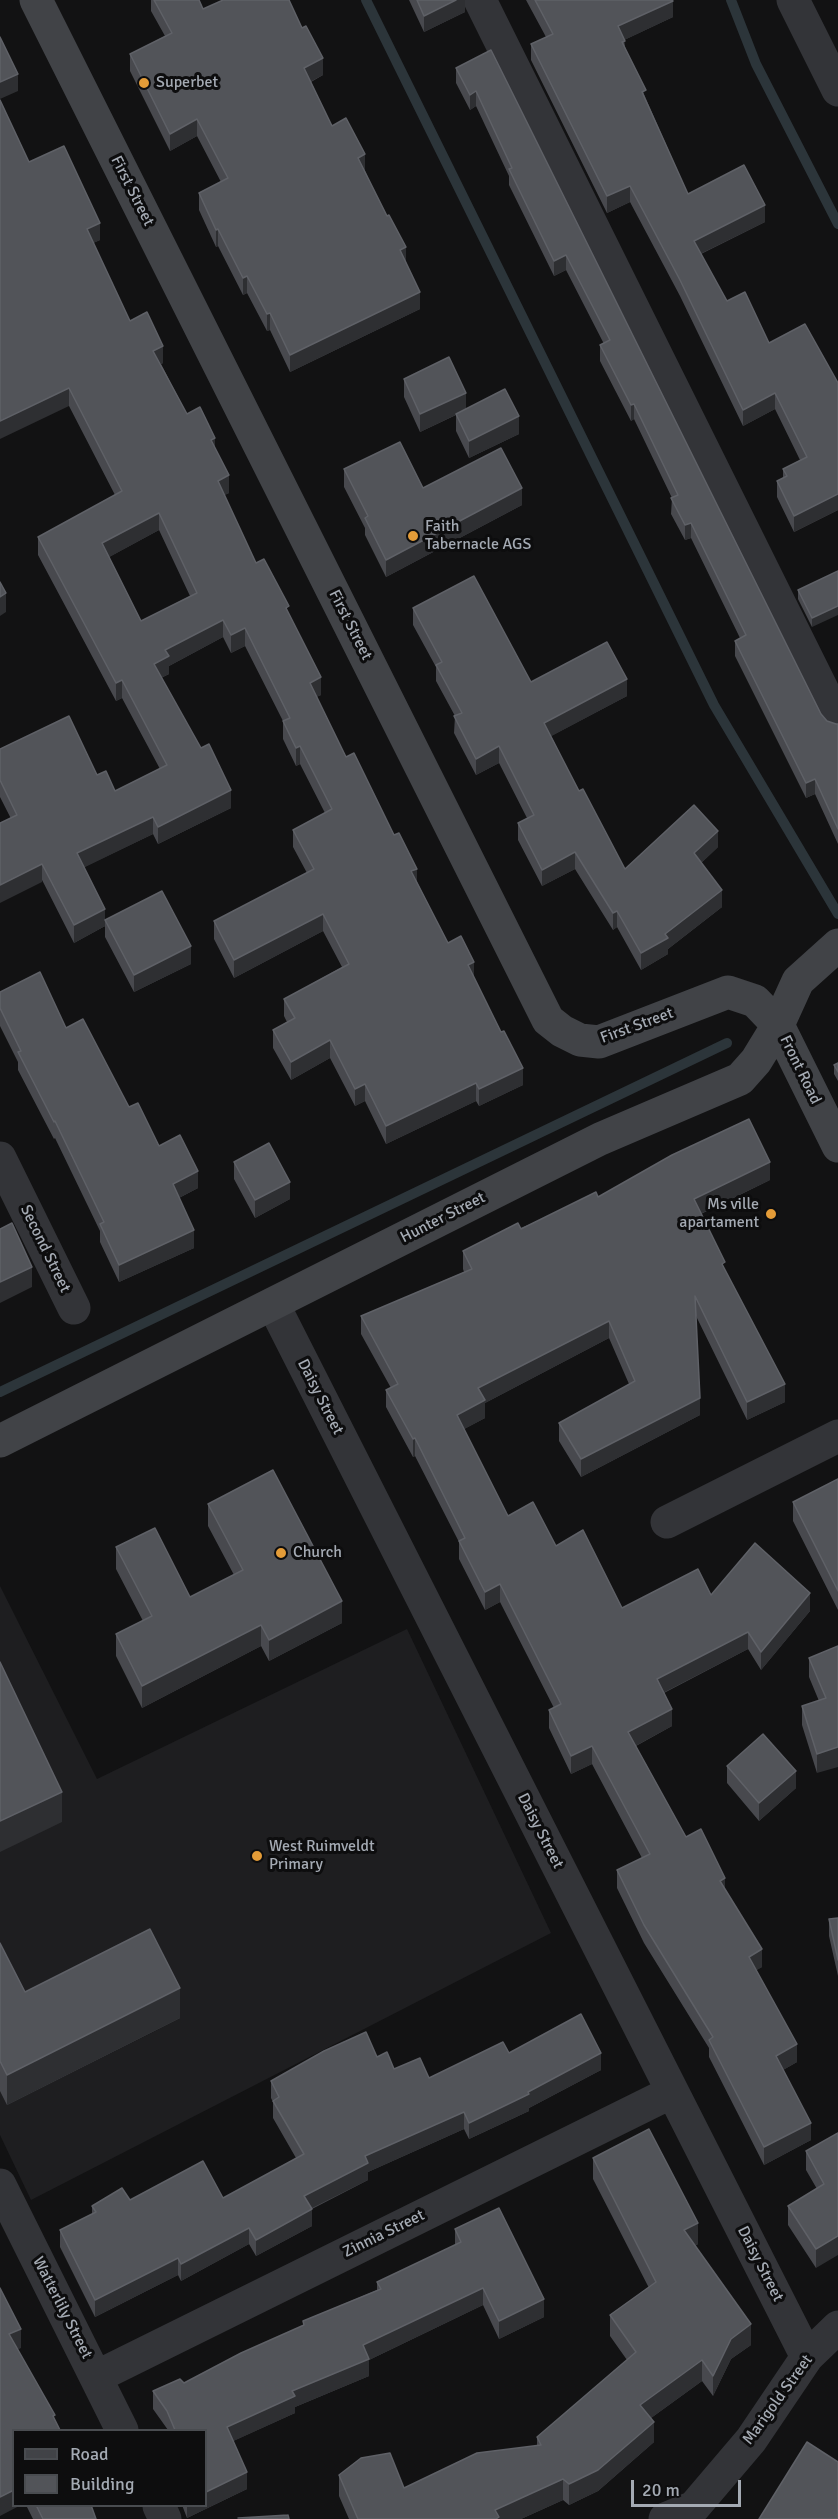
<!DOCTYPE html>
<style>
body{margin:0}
#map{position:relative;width:838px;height:2519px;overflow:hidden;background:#121213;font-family:Signika,sans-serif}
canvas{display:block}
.legend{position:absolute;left:12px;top:2429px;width:195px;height:78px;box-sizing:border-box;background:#0d0d0e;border:2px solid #494c50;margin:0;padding:8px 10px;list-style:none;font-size:18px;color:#a4aab3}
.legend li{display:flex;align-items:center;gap:12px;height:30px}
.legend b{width:30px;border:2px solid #494c50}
.scale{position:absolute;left:631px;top:2480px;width:110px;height:27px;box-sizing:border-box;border:3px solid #a4aab3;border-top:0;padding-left:8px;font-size:18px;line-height:21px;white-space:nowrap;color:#a4aab3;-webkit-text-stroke:4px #0d0d0e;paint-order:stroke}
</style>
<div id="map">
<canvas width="838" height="2519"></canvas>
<ul class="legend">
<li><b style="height:8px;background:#414347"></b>Road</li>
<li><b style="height:16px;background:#525459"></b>Building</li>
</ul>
<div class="scale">20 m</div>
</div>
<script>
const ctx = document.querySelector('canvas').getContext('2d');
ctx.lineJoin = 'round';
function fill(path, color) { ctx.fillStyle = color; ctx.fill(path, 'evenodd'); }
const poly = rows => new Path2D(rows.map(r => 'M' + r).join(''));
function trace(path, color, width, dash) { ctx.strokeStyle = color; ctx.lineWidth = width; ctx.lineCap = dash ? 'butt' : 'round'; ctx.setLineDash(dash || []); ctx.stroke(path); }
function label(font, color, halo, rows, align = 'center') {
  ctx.font = font + ' Signika,sans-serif'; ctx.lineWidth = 6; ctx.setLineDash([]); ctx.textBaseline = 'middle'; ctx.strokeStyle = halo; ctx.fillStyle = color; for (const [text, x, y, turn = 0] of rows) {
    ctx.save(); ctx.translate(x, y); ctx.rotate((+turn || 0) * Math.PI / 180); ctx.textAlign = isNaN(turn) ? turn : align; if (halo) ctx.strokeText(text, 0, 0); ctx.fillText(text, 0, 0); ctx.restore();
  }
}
const built = poly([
 [0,1586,97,1779,407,1629,551,1933,31,2200,0,2135]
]);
const stream = poly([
 [366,0,714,705,838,914],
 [731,0,756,64,838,224],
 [0,1392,727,1043]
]);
const street = poly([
 [480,0,838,721],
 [793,0,838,90],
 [0,1158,74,1308],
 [273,1304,807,2357],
 [667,1522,838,1436],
 [0,2185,122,2430],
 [96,2377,672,2092],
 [159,2506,165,2519],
 [665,2519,694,2507,751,2440,807,2357,838,2327]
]);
const secondary = poly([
 [36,0,548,1020,562,1031,580,1040,599,1042,728,992,755,1001,778,1025,838,1146],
 [0,1441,600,1139,740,1079,756,1061,778,1025,798,981,838,945]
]);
const wall = poly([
 [151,0,199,0,203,9,323,75,311,82,332,126,365,171,406,262,420,309,290,372,270,330,267,331,247,293,243,295,218,246,216,247,199,210,199,193,221,182,197,136,170,151,130,71,130,54,165,36,151,11],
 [409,0,465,0,465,12,424,32],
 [526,0,672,0,673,17,624,40,625,47,646,99,688,194,765,222,701,254,727,301,769,343,838,383,838,510,794,532,777,497,777,481,783,478,783,469,800,460,775,409,743,426,680,296,630,202,607,213,531,60,531,44,546,37],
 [491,50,821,714,827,721,836,724,838,724,838,844,815,794,806,798,735,656,735,641,740,638,691,538,685,540,671,514,672,498,634,419,631,421,600,361,600,345,604,344,566,270,554,276,509,185,509,176,476,106,470,110,456,83,456,68],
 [29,162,100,240,93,243,130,321,163,363,161,364,187,414,215,448,229,493,224,495,256,563,289,614,321,695,316,697,346,757,417,882,448,943,474,979,523,1085,479,1106,476,1101,386,1144,365,1101,355,1106,330,1058,291,1080,273,1048,273,1030,287,1022,284,1016,284,999,342,967,323,931,234,978,214,939,214,921,307,873,293,847,293,830,325,813,300,764,296,766,283,739,283,721,245,646,231,653,223,637,169,666,169,674,161,678,231,808,158,844,153,834,84,867,105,926,74,943,0,797,0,749,97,775,115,791,160,769,122,698,116,701,38,555,38,537,115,495,69,406],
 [159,530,190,596,141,621,109,557],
 [404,379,466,409,519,434,469,458,456,431,456,415,420,432,404,397],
 [344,469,423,488,522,505,386,577,365,535,365,528,344,487],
 [838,571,812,627,798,599,798,590],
 [413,608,531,682,627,696,551,736,579,791,625,869,718,847,701,863,722,907,668,949,668,954,641,970,617,927,613,930,575,869,542,886,518,840,518,823,527,818,499,763,476,775,454,733,455,716,436,681,436,667,413,625],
 [105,920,191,964,134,992,105,937],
 [0,992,66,1028,159,1146,198,1188,179,1198,194,1248,119,1282,100,1242,100,1231,55,1138,54,1139,18,1070,18,1062,0,1026],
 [838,1063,838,1081,834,1074,834,1065],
 [234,1162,290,1199,255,1218,234,1179],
 [770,1180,701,1214,725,1270,785,1402,747,1420,696,1316,700,1415,581,1477,559,1441,559,1423,629,1384,609,1338,485,1403,485,1418,464,1429,508,1516,556,1546,622,1608,711,1595,810,1611,761,1670,748,1649,664,1693,672,1726,636,1746,686,1837,725,1889,762,1967,756,1970,797,2062,783,2070,811,2140,764,2165,709,2057,709,2048,644,1943,617,1888,617,1870,642,1858,592,1764,571,1774,549,1728,549,1710,554,1708,500,1602,485,1610,459,1559,459,1542,415,1456,413,1457,386,1407,386,1390,391,1388,361,1334,361,1316,464,1272,463,1269,463,1251,598,1197],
 [838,1479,838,1610,793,1521,793,1502],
 [208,1504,342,1623,269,1661,261,1646,142,1708,116,1656,116,1634,143,1621,116,1569,116,1547,190,1597,234,1575,208,1526],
 [838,1646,817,1773,802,1725,802,1706,819,1701,809,1677,809,1658],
 [727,1766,796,1788,759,1821,727,1783],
 [838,1918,838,1976,829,1936,829,1919],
 [0,1943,25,1992,180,2018,7,2105,0,2091],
 [509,2053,601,2070,529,2108,529,2111,469,2139,464,2129,368,2172,368,2180,312,2209,312,2226,256,2256,249,2244,181,2281,178,2275,95,2317,60,2247,60,2230,92,2214,92,2206,130,2200,223,2198,296,2158,273,2118,273,2102,271,2098,271,2081,377,2057,394,2069,429,2078],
 [838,2133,816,2268,788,2225,788,2206,817,2189,806,2170,806,2151],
 [593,2158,698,2244,695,2246,751,2345,731,2359,713,2396,702,2381,651,2418,654,2442,598,2491,569,2505,563,2500,521,2519,349,2519,339,2496,339,2475,404,2488,537,2445,537,2437,627,2360,610,2336,610,2315,649,2288,593,2179],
 [455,2229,544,2317,499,2339,483,2305,369,2360,369,2376,295,2407,295,2413,233,2441,247,2489,187,2518,182,2505,206,2505,206,2430,168,2430,153,2409,153,2391,184,2383,303,2326,303,2321,377,2290,377,2282,455,2245],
 [26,2505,91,2505,96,2519,33,2519]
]);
const shadedWall = poly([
 [456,0,465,0,465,12,424,32,424,16],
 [673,1,673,17,618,43,618,26],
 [323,58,323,75,304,85,304,68],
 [18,74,18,91,0,99,0,82],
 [476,91,476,106,470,110,470,95],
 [197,119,197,136,170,151,170,134],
 [365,154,365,171,358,175,358,158],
 [630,186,630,202,607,213,607,196],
 [765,205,765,222,694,257,694,241],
 [100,223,100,240,87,246,87,229],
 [218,229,218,246,216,247,216,230],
 [406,247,406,264,400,250],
 [566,255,566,270,554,276,554,261],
 [247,276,247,293,243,295,243,278],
 [420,292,420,309,290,372,290,355],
 [270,313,270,330,267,331,267,314],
 [163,346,163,363,153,368,153,351],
 [69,388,69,406,0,439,0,421],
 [466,393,466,410,420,432,420,414],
 [775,393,775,409,743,426,743,410],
 [634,404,634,419,631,421,631,405],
 [519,416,519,434,469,458,469,441],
 [215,438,215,455,211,440],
 [229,475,229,493,218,499,218,481],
 [522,488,522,505,386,577,386,560],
 [838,494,838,510,794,532,794,516],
 [159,513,159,530,102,561,102,543],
 [691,523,691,538,685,540,685,525],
 [6,593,6,612,0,616,0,597],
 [838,606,838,615,812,627,812,618],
 [223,620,223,637,169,666,169,674,154,681,154,664,165,650],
 [245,628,245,646,231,653,231,635],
 [321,677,321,695,310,700,310,683],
 [627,679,627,696,544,740,544,723],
 [122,680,122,698,116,701,116,683],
 [300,746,300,764,296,766,296,748],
 [499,746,499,763,476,775,476,759],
 [815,779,815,794,806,798,806,783],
 [231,790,231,808,158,844,158,827],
 [153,817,153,834,77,871,77,853],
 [718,831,718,847,694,870,694,853],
 [575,852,575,869,542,886,542,870],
 [42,864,42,882,0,903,0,885],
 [417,869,417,886,411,871],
 [722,890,722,907,668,949,668,954,641,970,641,953],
 [105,909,105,926,74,943,74,925],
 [617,911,617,927,613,930,613,913],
 [323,914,323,931,234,978,234,960],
 [191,946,191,964,134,992,134,975],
 [474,962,474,980,468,965],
 [330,1040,330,1058,291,1080,291,1062],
 [523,1068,523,1085,479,1106,479,1089],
 [476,1083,476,1101,386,1144,386,1126],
 [365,1084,365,1101,355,1106,355,1089],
 [770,1162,770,1180,694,1217,694,1199],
 [198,1171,198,1188,173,1201,173,1184],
 [290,1182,290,1199,255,1218,255,1200],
 [194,1230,194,1248,119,1282,119,1265],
 [32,1267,32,1287,0,1303,0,1282],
 [609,1321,609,1338,485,1403,485,1418,457,1433,457,1415,478,1388],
 [785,1384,785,1402,747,1420,747,1402],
 [700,1398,700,1415,581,1477,581,1459],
 [415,1438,415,1456,413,1457,413,1439],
 [500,1584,500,1602,485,1610,485,1592],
 [810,1593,810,1611,761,1670,761,1652],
 [342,1601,342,1623,269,1661,269,1640],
 [261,1625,261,1646,142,1708,142,1686],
 [748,1632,748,1649,657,1696,657,1679],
 [672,1709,672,1726,628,1750,628,1732],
 [592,1746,592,1764,571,1774,571,1756],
 [838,1747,838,1767,817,1773,817,1754],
 [796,1771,796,1788,759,1821,759,1803],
 [62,1792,62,1822,0,1852,0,1821],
 [725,1878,725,1896,720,1881],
 [762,1949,762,1967,749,1975,749,1957],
 [180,1988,180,2018,7,2105,7,2075],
 [797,2044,797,2062,776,2074,776,2056],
 [601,2053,601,2070,529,2108,529,2111,469,2139,469,2123],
 [464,2112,464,2129,368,2172,368,2180,304,2212,304,2196,365,2156],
 [811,2123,811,2140,764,2165,764,2147],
 [312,2209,312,2226,256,2256,256,2240],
 [698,2223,698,2244,684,2251,684,2230],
 [249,2228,249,2244,181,2281,181,2264],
 [838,2236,838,2255,816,2268,816,2249],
 [178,2258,178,2275,95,2317,95,2300],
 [483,2288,483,2305,369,2360,369,2376,295,2407,295,2413,227,2444,227,2427,292,2391,363,2345],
 [544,2299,544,2317,499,2339,499,2321],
 [751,2324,751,2345,731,2359,713,2396,713,2376,731,2339],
 [21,2329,21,2348,9,2354,9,2334],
 [702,2360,702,2381,640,2426,640,2405],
 [654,2422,654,2442,598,2491,569,2505,569,2484],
 [247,2472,247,2489,187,2518,187,2505,206,2505,206,2492],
 [563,2479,563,2500,521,2519,495,2519,495,2510],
 [14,2490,14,2505,21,2505,0,2516,0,2497]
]);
const building = poly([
 [154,0,199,0,203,9,223,0,289,0,302,28,306,26,323,58,304,68,332,126,346,118,365,154,358,158,387,216,389,215,406,247,400,250,420,292,290,355,270,313,267,314,247,276,243,278,218,229,216,230,199,193,228,178,197,119,170,134,130,54,172,33,154,0],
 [417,0,456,0,424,16,417,0],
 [535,0,672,0,673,1,618,26,625,41,622,42,646,90,642,92,688,194,744,165,765,205,694,241,727,301,745,292,769,343,805,324,838,383,838,494,794,516,777,481,787,476,783,469,807,457,775,393,743,410,680,280,630,186,607,196,531,44,553,34,535,0],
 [0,37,18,74,0,82,0,37],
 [491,50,821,714,827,721,836,724,838,724,838,829,815,779,806,783,735,641,746,635,691,523,685,525,671,498,678,495,634,404,631,405,600,345,610,340,566,255,554,261,509,169,512,168,476,91,470,95,456,68,491,50],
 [0,100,29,162,64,146,100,223,87,229,130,321,147,312,163,346,153,351,187,414,200,407,215,438,211,440,229,475,218,481,256,563,264,559,289,606,286,608,321,677,310,683,346,757,354,753,394,835,399,833,417,869,411,871,448,943,461,936,474,962,468,965,501,1032,504,1031,523,1068,479,1089,476,1083,386,1126,365,1084,355,1089,330,1040,291,1062,273,1030,295,1018,284,999,349,964,323,914,234,960,214,921,314,869,293,830,332,809,300,746,296,748,283,721,290,718,245,628,231,635,223,620,165,650,169,656,154,664,201,748,209,744,231,790,158,827,153,817,77,853,105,909,74,925,42,864,0,885,0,823,17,815,0,780,0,749,69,716,97,775,106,771,115,791,167,765,122,680,116,683,38,537,122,491,69,388,0,421,0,100],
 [159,513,197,593,141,621,102,543,159,513],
 [449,357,466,393,420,414,404,379,449,357],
 [505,389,519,416,469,441,456,414,505,389],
 [400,442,423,488,501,448,522,488,386,560,365,518,368,516,344,469,400,442],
 [838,571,838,606,812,618,798,590,838,571],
 [474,576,531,682,607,642,627,679,544,723,579,791,583,789,625,869,694,805,718,831,694,853,722,890,665,934,668,938,641,953,617,911,613,913,575,852,542,870,518,823,534,815,499,746,476,759,454,716,462,713,436,665,442,662,413,608,474,576],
 [0,582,6,593,0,597,0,582],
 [162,891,191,946,134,975,105,920,162,891],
 [40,972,66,1028,83,1019,129,1107,138,1103,159,1146,180,1135,198,1171,173,1184,194,1230,119,1265,100,1224,104,1222,55,1121,54,1122,18,1052,21,1051,0,1008,0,992,40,972],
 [838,1063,838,1072,834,1065,838,1063],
 [749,1119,770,1162,694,1199,725,1262,722,1264,785,1384,747,1402,695,1296,700,1398,581,1459,559,1423,635,1381,609,1321,478,1388,485,1400,457,1415,508,1516,533,1502,556,1546,583,1530,622,1608,698,1569,711,1595,755,1543,810,1593,761,1652,748,1632,657,1679,672,1709,628,1732,686,1837,701,1829,725,1878,720,1881,762,1949,749,1957,797,2044,776,2056,811,2123,764,2147,709,2040,713,2037,644,1925,617,1870,650,1854,592,1746,571,1756,549,1710,561,1704,500,1584,485,1592,459,1541,465,1538,415,1438,413,1439,386,1390,398,1384,361,1316,472,1269,463,1251,518,1223,521,1229,596,1192,598,1197,672,1155,749,1119],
 [269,1143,290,1182,255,1200,234,1162,269,1143],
 [12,1223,32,1267,0,1282,0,1229,12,1223],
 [273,1470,342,1601,269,1640,261,1625,142,1686,116,1634,152,1616,116,1547,155,1528,190,1597,243,1570,208,1504,273,1470],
 [838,1479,838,1591,793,1502,838,1479],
 [838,1646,838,1747,817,1754,802,1706,826,1698,809,1658,838,1646],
 [0,1662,62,1792,0,1821,0,1662],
 [763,1734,796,1771,759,1803,727,1766,763,1734],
 [838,1918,838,1960,829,1919,838,1918],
 [150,1929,180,1988,7,2075,0,2061,0,1943,25,1992,150,1929],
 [581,2014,601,2053,528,2092,529,2094,469,2123,464,2112,365,2156,368,2163,304,2196,312,2209,256,2240,249,2228,181,2264,178,2258,95,2300,60,2230,96,2212,92,2206,122,2188,130,2200,203,2161,223,2198,304,2154,273,2101,279,2097,271,2081,324,2051,366,2032,377,2057,387,2052,394,2069,420,2058,429,2078,503,2042,509,2053,581,2014],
 [649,2129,698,2223,684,2230,751,2324,731,2339,713,2376,702,2360,640,2405,654,2422,598,2470,569,2484,563,2479,495,2510,499,2517,496,2519,358,2519,339,2475,361,2458,390,2453,404,2488,477,2453,541,2445,537,2437,636,2352,610,2315,656,2282,593,2158,649,2129],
 [838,2133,838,2236,816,2249,788,2206,824,2184,806,2151,838,2133],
 [499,2208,544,2299,499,2321,483,2288,363,2345,369,2359,292,2391,295,2396,227,2427,247,2472,206,2492,206,2430,175,2430,167,2411,153,2391,180,2379,184,2383,241,2353,304,2325,303,2321,381,2289,377,2282,461,2242,455,2229,499,2208],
 [0,2288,21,2329,9,2334,55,2415,53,2416,60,2430,14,2430,14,2490,0,2497,0,2288],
 [807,2442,838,2462,838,2519,759,2519,807,2442],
 [36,2505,91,2505,96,2519,43,2519,36,2505],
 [288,2515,289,2519,238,2518,288,2515]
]);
const markers = [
 [144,83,6,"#e49c38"],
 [413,536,6,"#e49c38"],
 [771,1214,6,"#e49c38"],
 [281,1553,6,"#e49c38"],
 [257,1856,6,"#e49c38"]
];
const poiNames = [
 ["Superbet",156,83],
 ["Faith",425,527],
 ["Tabernacle AGS",425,545],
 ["Ms ville",759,1205,"right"],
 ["apartament",759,1223,"right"],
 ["Church",293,1553],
 ["West Ruimveldt",269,1847],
 ["Primary",269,1865]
];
const streetNames = [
 ["First Street",132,191,63],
 ["First Street",350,625,63],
 ["First Street",637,1026,-20],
 ["Front Road",800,1070,64],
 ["Hunter Street",443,1218,-27],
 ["Second Street",45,1249,64],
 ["Daisy Street",320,1397,63],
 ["Daisy Street",540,1831,63],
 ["Zinnia Street",384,2234,-26],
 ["Daisy Street",760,2264,63],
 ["Watterlily Street",62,2308,63],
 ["Marigold Street",778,2400,-54]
];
fill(built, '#1e1e20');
trace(stream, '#2c353a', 10);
trace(street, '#333438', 33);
trace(secondary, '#414347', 33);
fill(wall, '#48494e');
fill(shadedWall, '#2e2f32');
fill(building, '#525459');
trace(building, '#5f6167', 1.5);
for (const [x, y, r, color] of markers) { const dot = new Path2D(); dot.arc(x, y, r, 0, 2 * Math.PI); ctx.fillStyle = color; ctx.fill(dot); trace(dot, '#0d0d0e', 2); }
label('16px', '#a4aab3', '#0d0d0e', poiNames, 'left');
label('16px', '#a4aab3', '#0d0d0e', streetNames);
</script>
